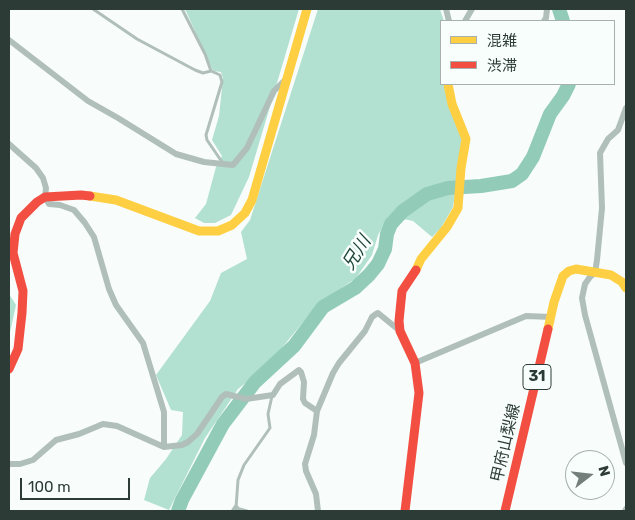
<!DOCTYPE html>
<meta charset="utf-8">
<style>
body{margin:0}
#map{position:relative;width:635px;height:520px;overflow:hidden;background:#f8fdfb;font-family:Rubik,"Noto Sans JP",sans-serif}
canvas{display:block}
.frame{position:absolute;inset:0;border:10px solid #2d3b36;pointer-events:none}
.legend{position:absolute;left:440px;top:20px;width:175px;height:65px;box-sizing:border-box;background:#f7fefb;border:1px solid #a6b0ac;margin:0;padding:6px 9px;list-style:none;font-size:15px;color:#2d3b36}
.legend li{display:flex;align-items:center;gap:10px;height:25px}
.legend b{width:25px;border:1px solid #a6b0ac}
.north{position:absolute;left:565px;top:450px;width:50px;height:50px;box-sizing:border-box;background:#f7fefb;border:1px solid #a6b0ac;border-radius:50%;rotate:74deg;font-size:14px;font-weight:700;line-height:20px;text-align:center;color:#2d3b36}
.north::after{content:'';display:block;margin:auto;width:18px;height:22px;background:#747f7b;clip-path:polygon(50% 0,100% 100%,50% 72%,0 100%)}
.scale{position:absolute;left:20px;top:478px;width:110px;height:22px;box-sizing:border-box;border:2px solid #2d3b36;border-top:0;padding-left:6px;font-size:15px;line-height:18px;white-space:nowrap;color:#2d3b36;-webkit-text-stroke:4px #f7fefb;paint-order:stroke}
</style>
<div id="map">
<canvas width="635" height="520"></canvas>
<div class="frame"></div>
<ul class="legend">
<li><b style="height:6px;background:#ffcf43"></b>混雑</li>
<li><b style="height:6px;background:#f24e42"></b>渋滞</li>
</ul>
<div class="north">N</div>
<div class="scale">100 m</div>
</div>
<script>
const ctx = document.querySelector('canvas').getContext('2d');
ctx.lineJoin = 'round';
function fill(path, color) { ctx.fillStyle = color; ctx.fill(path, 'evenodd'); }
const poly = rows => new Path2D(rows.map(r => 'M' + r).join(''));
function trace(path, color, width, dash) { ctx.strokeStyle = color; ctx.lineWidth = width; ctx.lineCap = dash ? 'butt' : 'round'; ctx.setLineDash(dash || []); ctx.stroke(path); }
function label(font, color, halo, rows, align = 'center') {
  ctx.font = font + ' Rubik,"Noto Sans JP",sans-serif'; ctx.lineWidth = 5; ctx.setLineDash([]); ctx.textBaseline = 'middle'; ctx.strokeStyle = halo; ctx.fillStyle = color; for (const [text, x, y, turn = 0] of rows) {
    ctx.save(); ctx.translate(x, y); ctx.rotate((+turn || 0) * Math.PI / 180); ctx.textAlign = isNaN(turn) ? turn : align; if (halo) ctx.strokeText(text, 0, 0); ctx.fillText(text, 0, 0); ctx.restore();
  }
}
const forest = poly([
 [185,9,299,9,249,177,231,215,215,223,204,223,195,218,206,204,216,167,222,156,212,140,219,116,223,78,221,72,213,71],
 [318,9,440,9,444,21,441,21,441,84,445,84,463,144,453,207,441,228,432,237,413,221,389,216,378,235,372,255,356,278,317,305,267,366,238,389,205,438,169,510,144,500,150,478,166,459,182,435,183,412,171,410,156,375,210,301,221,273,247,259,241,232,250,220],
 [9,294,16,305,9,337]
]);
const river = poly([
 [559,9,563,21],
 [178,511,182,500,223,424,255,382,294,346,323,307,355,288,369,275,378,264,385,249,387,234,391,224,403,211,427,194,448,188,481,186,512,181,522,174,533,157,550,114,563,96,569,84]
]);
const lane = poly([
 [93,9,137,39,195,70,203,73,211,71,220,75,222,82,206,135,207,140,222,162],
 [182,9,205,54,211,71],
 [247,511,236,508,238,480,244,465,270,428,268,414,272,396]
]);
const street = poly([
 [446,9,449,21],
 [465,21,472,9],
 [544,21,546,18,547,9],
 [9,40,88,101,118,118,176,154,204,162,233,165,247,148,274,91,285,80],
 [626,108,618,130,608,139,600,153,602,208,597,260,595,273,590,277,585,284,582,298,585,315,626,463],
 [9,144,36,168,43,178,46,188,45,197,49,204,60,205,74,210,85,223,94,237,109,289,116,305,143,343,164,412,164,447],
 [415,363,526,316,551,317],
 [9,464,20,464,33,460,56,440,79,434,103,424,117,426,164,447,182,445,188,442,197,434,222,397,226,394,246,399,273,395,280,384,299,370,301,372,304,382,303,399,305,403,317,411],
 [234,511,236,508],
 [318,511,316,494,306,471,305,464,314,435,317,411,333,373,339,363,365,331,372,317,376,314,378,313,400,331],
 [625,511,626,509]
]);
const slow = poly([
 [90,196,116,200,199,231,218,231,232,225,245,213,252,200,307,9],
 [416,270,421,259,447,227,458,208,461,168,466,139,452,104,448,84],
 [548,329,554,302,563,276,569,271,576,269,611,275,622,282,626,288]
]);
const jam = poly([
 [9,369,18,349,22,313,23,291,13,253,15,234,21,218,37,202,45,197,81,195,90,196],
 [405,511,419,393,415,363,400,331,399,321,402,291,416,270],
 [505,511,548,329]
]);
const shields = [
 [537,377,28]
];
const shieldNames = [
 ["31",537,377]
];
const streetNames = [
 ["甲府山梨線",506,443,-77]
];
const waterNames = [
 ["兄川",357,253,-58]
];
fill(forest, '#b2e0d1');
trace(river, '#92ccb9', 14);
trace(lane, '#b0bfba', 3);
trace(street, '#b0bfba', 6);
trace(slow, '#ffcf43', 9);
trace(jam, '#f24e42', 9);
for (const [x, y, w] of shields) { const box = new Path2D(); box.roundRect(x - w / 2, y - 12.5, w, 25, 4); ctx.fillStyle = '#f7fefb'; ctx.fill(box); trace(box, '#2d3b36', 1); }
label('bold 15px', '#2d3b36', null, shieldNames);
label('16px', '#2d3b36', '#f7fefb', streetNames);
label('italic 18px', '#1e4338', '#f7fefb', waterNames);
</script>
